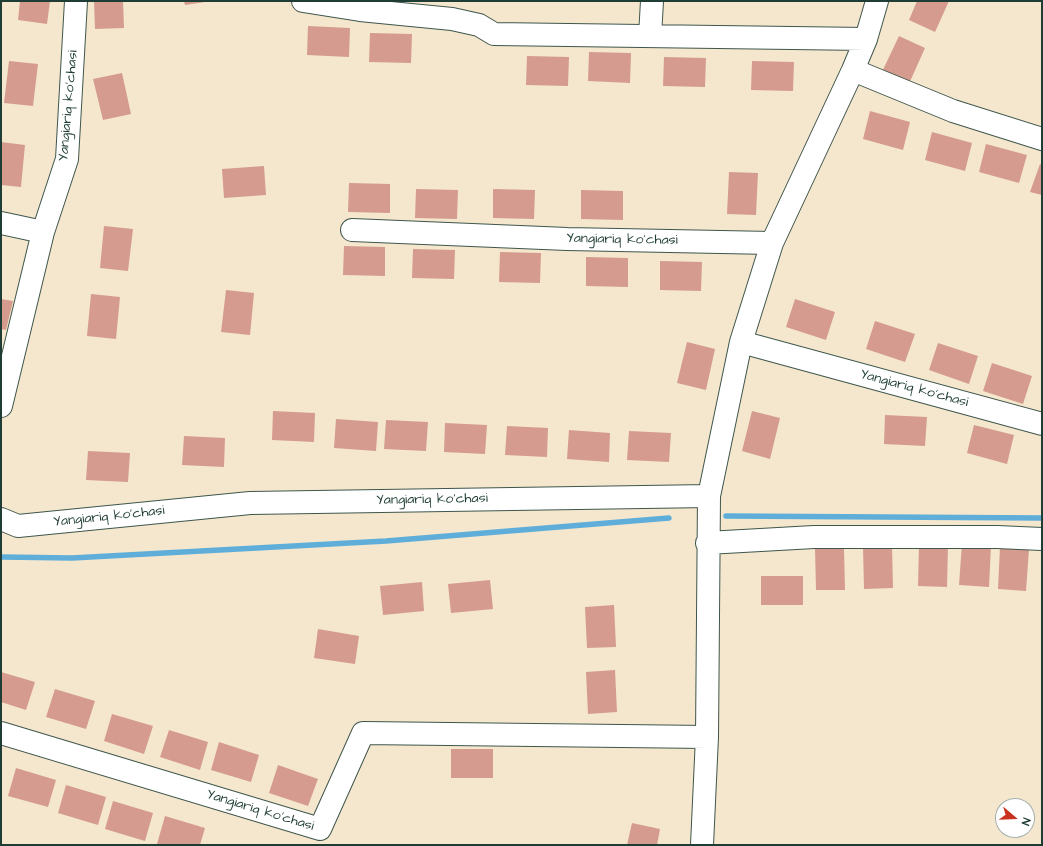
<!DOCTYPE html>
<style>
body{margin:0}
#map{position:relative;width:1043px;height:846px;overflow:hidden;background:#f4e7ce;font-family:"Architects Daughter",sans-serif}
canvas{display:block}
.frame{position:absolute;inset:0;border:2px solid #1f3d34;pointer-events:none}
.north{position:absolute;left:995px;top:798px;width:40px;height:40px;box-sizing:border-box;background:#fff;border:1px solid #a5b1ae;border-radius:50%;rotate:109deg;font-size:11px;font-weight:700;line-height:16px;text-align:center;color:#1f3d34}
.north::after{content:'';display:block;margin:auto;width:14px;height:18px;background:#c8321e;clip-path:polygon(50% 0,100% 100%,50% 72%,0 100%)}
</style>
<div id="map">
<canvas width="1043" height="846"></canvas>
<div class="frame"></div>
<div class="north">N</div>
</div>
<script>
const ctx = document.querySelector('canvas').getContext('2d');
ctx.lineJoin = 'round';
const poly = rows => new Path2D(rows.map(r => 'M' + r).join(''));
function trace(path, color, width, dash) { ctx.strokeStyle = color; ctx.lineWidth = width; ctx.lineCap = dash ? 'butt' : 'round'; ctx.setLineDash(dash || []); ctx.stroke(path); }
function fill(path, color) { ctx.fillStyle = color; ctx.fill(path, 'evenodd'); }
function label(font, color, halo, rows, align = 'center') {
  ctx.font = font + ' "Architects Daughter",sans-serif'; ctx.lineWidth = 3; ctx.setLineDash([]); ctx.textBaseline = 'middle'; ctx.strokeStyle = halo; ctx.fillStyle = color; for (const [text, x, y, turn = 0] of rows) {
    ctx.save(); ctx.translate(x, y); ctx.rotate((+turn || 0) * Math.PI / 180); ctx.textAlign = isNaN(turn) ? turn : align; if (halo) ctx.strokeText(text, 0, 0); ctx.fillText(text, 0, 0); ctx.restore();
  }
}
const stream = poly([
 [726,516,1042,518],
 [1,557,72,558,386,541,669,518]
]);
const building = poly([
 [20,1,50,1,47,24,18,20],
 [94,1,123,1,124,28,95,29],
 [184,1,205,1,205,2,185,5],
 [917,1,949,1,935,32,909,20],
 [308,26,350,28,349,57,307,55],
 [370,33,412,34,411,63,369,62],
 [899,36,925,48,908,86,881,74],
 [589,52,631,53,630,83,588,81],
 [527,56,569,57,568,86,526,85],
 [664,57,706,58,705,87,663,86],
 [9,61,38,64,33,106,4,103],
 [752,61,794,62,793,91,751,90],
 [122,73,131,114,103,120,93,79],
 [870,111,910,122,903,150,863,139],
 [932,132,972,143,965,171,925,160],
 [1,142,25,145,21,187,1,185],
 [986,144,1027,155,1019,183,979,172],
 [1040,164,1042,165,1042,195,1030,192],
 [264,166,266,195,224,198,222,169],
 [729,172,758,173,756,215,727,214],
 [349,183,390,184,390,213,348,212],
 [416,189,458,190,457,219,415,218],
 [493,189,535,190,534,219,493,218],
 [581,190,623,191,623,220,581,219],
 [104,226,133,229,128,271,100,268],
 [344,246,385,247,385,276,343,275],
 [413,249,455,250,454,279,412,278],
 [500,252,541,253,540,283,499,282],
 [586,257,628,258,628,287,586,286],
 [660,261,702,262,701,291,660,290],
 [226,290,254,293,250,335,221,332],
 [91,294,120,297,116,339,87,336],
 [1,299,13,301,6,330,1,329],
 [795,299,835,312,826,340,786,327],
 [875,321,915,334,905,362,866,349],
 [687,342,715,349,706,390,677,383],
 [938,343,978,356,969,384,929,370],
 [992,363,1032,376,1023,404,983,391],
 [273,411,315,413,314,442,272,440],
 [752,411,780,418,770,459,742,451],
 [885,415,927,417,925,446,884,444],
 [336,419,378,422,376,451,334,448],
 [386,420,428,422,426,451,384,449],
 [445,423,487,425,485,454,444,452],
 [974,425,1014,435,1007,464,967,453],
 [507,426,548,428,547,457,505,455],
 [569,430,610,433,609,462,567,459],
 [629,431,671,433,669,462,627,460],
 [184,436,225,438,224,467,182,465],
 [88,451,130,453,128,482,86,480],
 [962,543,991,545,989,587,959,585],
 [919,544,948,545,947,587,918,586],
 [892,546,893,588,864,589,863,547],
 [1000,547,1029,549,1026,591,998,589],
 [815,548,844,548,845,590,816,590],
 [761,576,803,576,803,605,761,605],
 [490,580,493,609,451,613,448,584],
 [422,582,424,611,383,615,380,586],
 [614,605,616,647,587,648,585,607],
 [318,629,359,636,355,664,314,658],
 [615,670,617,712,588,714,586,672],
 [1,672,35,682,26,710,1,702],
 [55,689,95,701,86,729,46,717],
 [112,714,153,726,144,754,104,741],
 [169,730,208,742,200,770,160,757],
 [219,742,259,755,251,782,211,770],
 [451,749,493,749,493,778,451,778],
 [278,765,318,779,308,806,269,793],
 [16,768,56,780,48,807,8,796],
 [66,785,106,797,98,825,58,813],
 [113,801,153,813,145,841,105,829],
 [165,816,205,828,200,845,157,844],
 [632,823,660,829,657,845,627,845]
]);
const street = poly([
 [303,1,360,10,452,19,479,25,494,34,866,39],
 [650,36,652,1],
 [853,70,953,111,1042,139],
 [1,223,43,232],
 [352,230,567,239,772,243],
 [741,342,1042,424],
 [1,406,43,232,67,159,76,1],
 [1,519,18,526,250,503,709,496],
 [707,543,814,537,997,537,1042,539],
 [1,733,320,829,363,733,707,737],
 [702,845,707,737,709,496,741,342,772,243,853,70,866,39,877,1]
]);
const streetNames = [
 ["Yangiariq ko'chasi",69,106,-85],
 ["Yangiariq ko'chasi",622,240,1],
 ["Yangiariq ko'chasi",914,389,15],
 ["Yangiariq ko'chasi",432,500,-1],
 ["Yangiariq ko'chasi",109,517,-6],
 ["Yangiariq ko'chasi",260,811,17]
];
trace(stream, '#5eaed9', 5.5);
fill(building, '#d59b8e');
trace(street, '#3f564b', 24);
trace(street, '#fff', 22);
label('14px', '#1f3d34', '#fff', streetNames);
</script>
